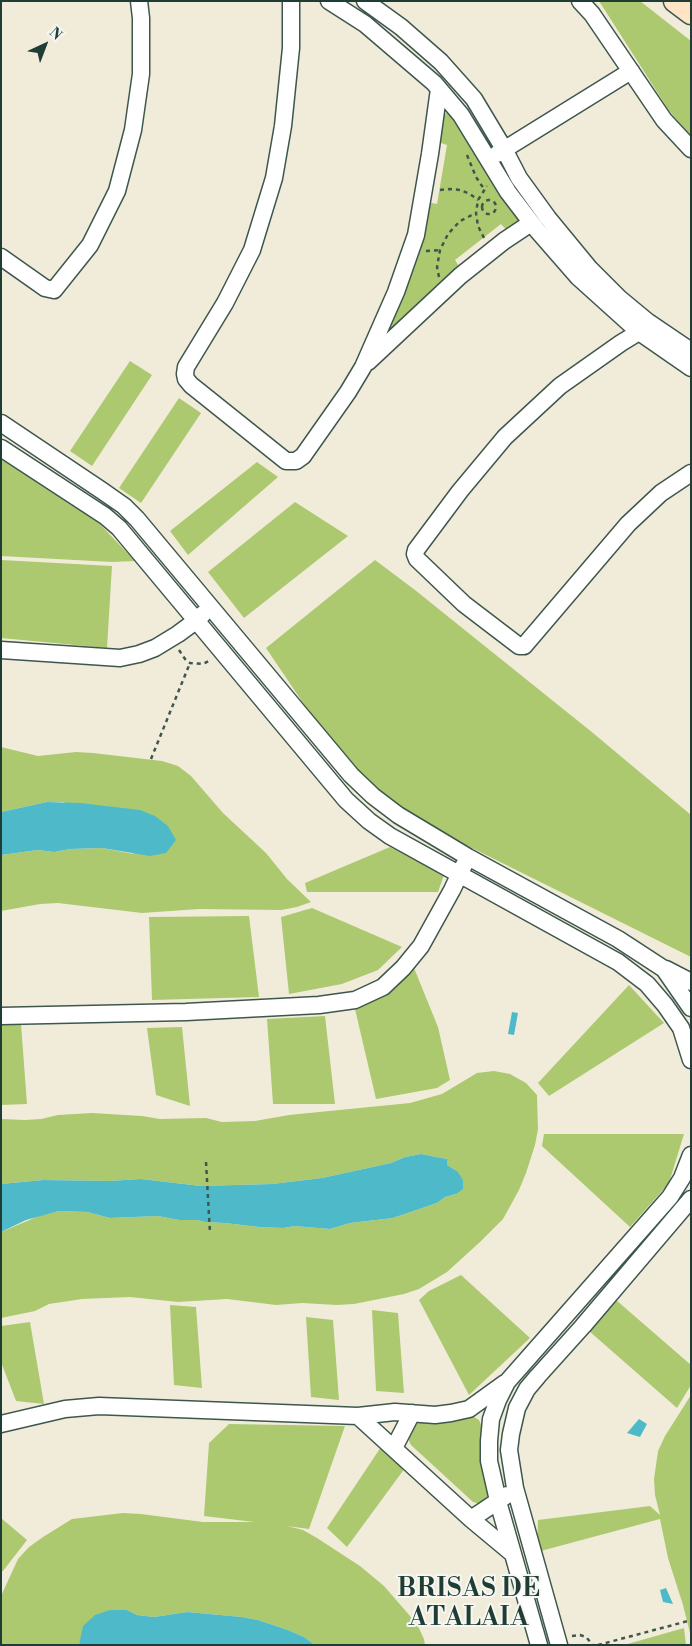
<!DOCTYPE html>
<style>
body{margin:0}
#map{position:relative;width:692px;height:1646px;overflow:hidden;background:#f1ecda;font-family:"Libre Bodoni",serif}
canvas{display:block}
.frame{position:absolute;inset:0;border:2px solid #1f3d34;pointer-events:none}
.north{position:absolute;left:20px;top:20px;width:50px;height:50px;-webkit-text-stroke:4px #f6f6f2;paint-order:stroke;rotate:43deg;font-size:14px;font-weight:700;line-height:20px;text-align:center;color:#1f3d34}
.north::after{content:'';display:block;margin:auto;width:18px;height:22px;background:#1f3d34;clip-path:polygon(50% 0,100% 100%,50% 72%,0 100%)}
</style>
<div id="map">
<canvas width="692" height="1646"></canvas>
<div class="frame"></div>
<div class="north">N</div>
</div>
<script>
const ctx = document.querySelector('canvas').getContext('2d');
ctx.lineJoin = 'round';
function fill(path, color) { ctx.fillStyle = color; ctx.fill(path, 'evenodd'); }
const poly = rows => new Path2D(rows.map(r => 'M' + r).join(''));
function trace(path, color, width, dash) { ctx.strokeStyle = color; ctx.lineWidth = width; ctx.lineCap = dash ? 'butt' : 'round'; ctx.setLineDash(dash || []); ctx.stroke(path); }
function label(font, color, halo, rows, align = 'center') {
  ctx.font = font + ' "Libre Bodoni",serif'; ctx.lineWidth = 4; ctx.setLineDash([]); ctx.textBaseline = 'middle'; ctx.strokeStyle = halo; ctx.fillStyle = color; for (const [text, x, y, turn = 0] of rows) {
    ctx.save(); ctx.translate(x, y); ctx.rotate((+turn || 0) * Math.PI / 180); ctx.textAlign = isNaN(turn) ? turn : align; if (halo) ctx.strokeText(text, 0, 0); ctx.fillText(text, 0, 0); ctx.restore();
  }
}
const green = poly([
 [599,1,640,1,691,41,691,137,668,109],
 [447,113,451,114,521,222,509,233,501,224,455,260,460,268,388,333,384,329,427,202,437,204,447,145,438,142,442,115],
 [130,361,152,375,92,466,70,451],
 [179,398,201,413,141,503,119,488],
 [1,458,94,518,135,561,112,562,1,556],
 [257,462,278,477,188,555,170,531],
 [295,502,348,536,244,618,208,572],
 [1,560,112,566,107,648,1,638],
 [375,560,415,590,593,733,691,815,691,957,460,842,404,811,362,779,320,728,266,648],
 [1,747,38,756,76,752,93,753,162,761,178,766,191,776,223,813,266,853,287,879,311,902,297,907,281,910,199,909,142,913,58,903,40,904,1,911,1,855,38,850,54,852,70,849,102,848,134,854,64,802,47,802,1,812],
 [390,847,444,875,438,892,307,892,305,883],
 [312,908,402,947,378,970,342,984,289,994,281,917],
 [249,916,259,997,152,1000,149,917],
 [414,968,438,1027,450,1080,437,1088,376,1099,355,1009],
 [629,985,664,1023,549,1096,538,1083],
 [325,1016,335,1104,273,1104,267,1019],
 [1,1024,21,1024,27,1104,1,1105],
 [182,1027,190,1106,156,1095,147,1028],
 [494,1071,510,1074,526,1083,537,1095,538,1129,535,1145,526,1173,519,1190,503,1219,480,1242,447,1272,419,1289,404,1294,354,1304,337,1305,302,1303,276,1305,227,1299,178,1302,130,1297,82,1299,49,1304,35,1311,1,1318,1,1232,39,1216,59,1211,87,1212,110,1218,158,1216,179,1220,198,1220,205,1222,225,1223,259,1227,283,1228,295,1226,330,1229,350,1223,393,1218,437,1203,445,1197,456,1194,457,1171,447,1165,447,1159,421,1154,405,1157,391,1163,322,1178,272,1184,201,1186,141,1179,109,1181,43,1180,1,1184,1,1119,25,1120,41,1119,58,1115,92,1113,142,1116,160,1119,206,1118,222,1122,255,1121,289,1115,410,1103,442,1094,477,1073],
 [544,1134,684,1134,669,1183,630,1227,542,1146],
 [461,1275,530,1338,469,1395,419,1300,429,1291],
 [616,1300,691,1365,691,1385,677,1408,589,1331],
 [170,1305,196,1307,202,1388,174,1385],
 [372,1310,398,1313,404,1393,376,1391],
 [306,1317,333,1320,339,1400,311,1397],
 [30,1322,44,1404,16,1401,1,1362,1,1326],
 [691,1395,691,1637,683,1605,668,1558,660,1519,537,1552,538,1520,650,1506,660,1515,655,1495,654,1479,658,1451,665,1436],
 [471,1415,479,1420,483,1429,481,1455,488,1497,480,1504,473,1502,411,1445,409,1441,409,1436,415,1425,418,1423,431,1423],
 [229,1424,345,1426,309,1529,287,1526,303,1530,317,1538,360,1566,384,1586,417,1624,424,1639,425,1645,315,1645,304,1637,288,1630,258,1620,242,1617,187,1612,154,1617,137,1615,127,1610,110,1610,80,1642,79,1645,1,1645,1,1596,18,1559,29,1547,43,1537,72,1519,123,1513,141,1514,203,1522,254,1522,204,1516,209,1443],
 [383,1444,405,1468,347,1547,327,1528],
 [1,1518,27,1540,3,1571,1,1571],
 [684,1628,686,1645,624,1645]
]);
const water = poly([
 [47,802,80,803,140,810,155,816,168,826,176,840,166,853,150,856,102,848,70,849,54,852,38,850,1,855,1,812],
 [512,1012,518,1013,514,1035,508,1034],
 [421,1154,447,1159,447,1165,457,1171,463,1180,463,1189,456,1194,445,1197,437,1203,393,1218,350,1223,330,1229,295,1226,283,1228,259,1227,225,1223,205,1222,198,1220,179,1220,158,1216,110,1218,87,1212,59,1211,26,1220,1,1232,1,1184,43,1180,109,1181,141,1179,201,1186,272,1184,322,1178,391,1163,405,1157],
 [639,1419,647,1424,640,1437,627,1433],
 [666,1588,673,1604,663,1602,660,1590],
 [110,1610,127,1610,137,1615,154,1617,187,1612,242,1617,258,1620,288,1630,304,1637,315,1645,79,1645,83,1626,95,1615]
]);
const path = poly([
 [467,155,476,177,484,189],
 [440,190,450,189,460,190,470,194,478,200],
 '482 207a7 7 0 1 1 14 0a7 7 0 1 1-14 0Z',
 [484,238,478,226,476,213,478,200,487,186],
 [426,251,440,250],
 [439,277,437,267,440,250,448,234,460,221,476,213],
 [179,650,185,659,190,663,203,664,211,660],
 [151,759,190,663],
 [206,1162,210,1233],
 [572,1636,580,1635,586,1637,593,1645],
 [598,1645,688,1621]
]);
const street = poly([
 [291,1,291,48,283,126,274,178,252,250,225,303,186,367,185,374,186,379,191,385,286,461,296,461,303,456,348,392,363,367,396,292,416,235,430,154,439,89],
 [329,1,365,24,434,83,461,115,508,192,537,230,578,277,639,332,691,368],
 [365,1,401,27,441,62,474,99,504,149,519,178,548,218,590,269,619,298,648,322,691,351],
 [580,1,592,14,664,120,691,149],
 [497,154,631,71],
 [1,257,45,288,54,290,90,245,117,191,133,130,141,74,141,18,139,1],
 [648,322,639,332,621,343,560,386,505,437,460,491,416,550,415,554,417,559,464,604,519,646,524,646,628,524,661,493,691,473],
 [368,362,460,276,504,241,531,223],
 [1,423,101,490,124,506,137,519,351,775,373,796,398,815,468,857,618,939,664,969,691,1008],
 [1,448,105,516,119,528,346,800,369,821,390,836,618,962,647,984,665,1005,681,1028,691,1060],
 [1,650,120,658,139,654,155,648,178,634,197,620,203,614],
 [666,969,691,982],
 [1,1016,186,1012,319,1005,355,1000,383,987,403,968,421,946,452,890,464,865],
 [358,1416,471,1519,513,1554],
 [1,1424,65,1409,99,1406,358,1416,395,1412,435,1415,451,1413,469,1409,505,1383],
 [394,1448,412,1413],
 [471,1519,507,1495],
 [539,1645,499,1505,489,1461,489,1441,491,1419,498,1400,507,1382,670,1197,682,1178,691,1155],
 [559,1645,515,1488,509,1450,511,1434,517,1408,527,1389,538,1376,583,1326,691,1199]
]);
const secondary = poly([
 [675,1,691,13]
]);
const districtNames = [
 ["BRISAS DE",469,1590],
 ["ATALAIA",469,1619]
];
fill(green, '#acc970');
fill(water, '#4ebac9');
trace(street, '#3e574d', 19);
trace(secondary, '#3e574d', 25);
trace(path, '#3e574d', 2.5, [4, 4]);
trace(street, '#fff', 16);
trace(secondary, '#ffe4c6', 22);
ctx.letterSpacing = '1px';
label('bold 25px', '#1f3d34', '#f6f6f2', districtNames);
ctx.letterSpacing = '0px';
</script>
